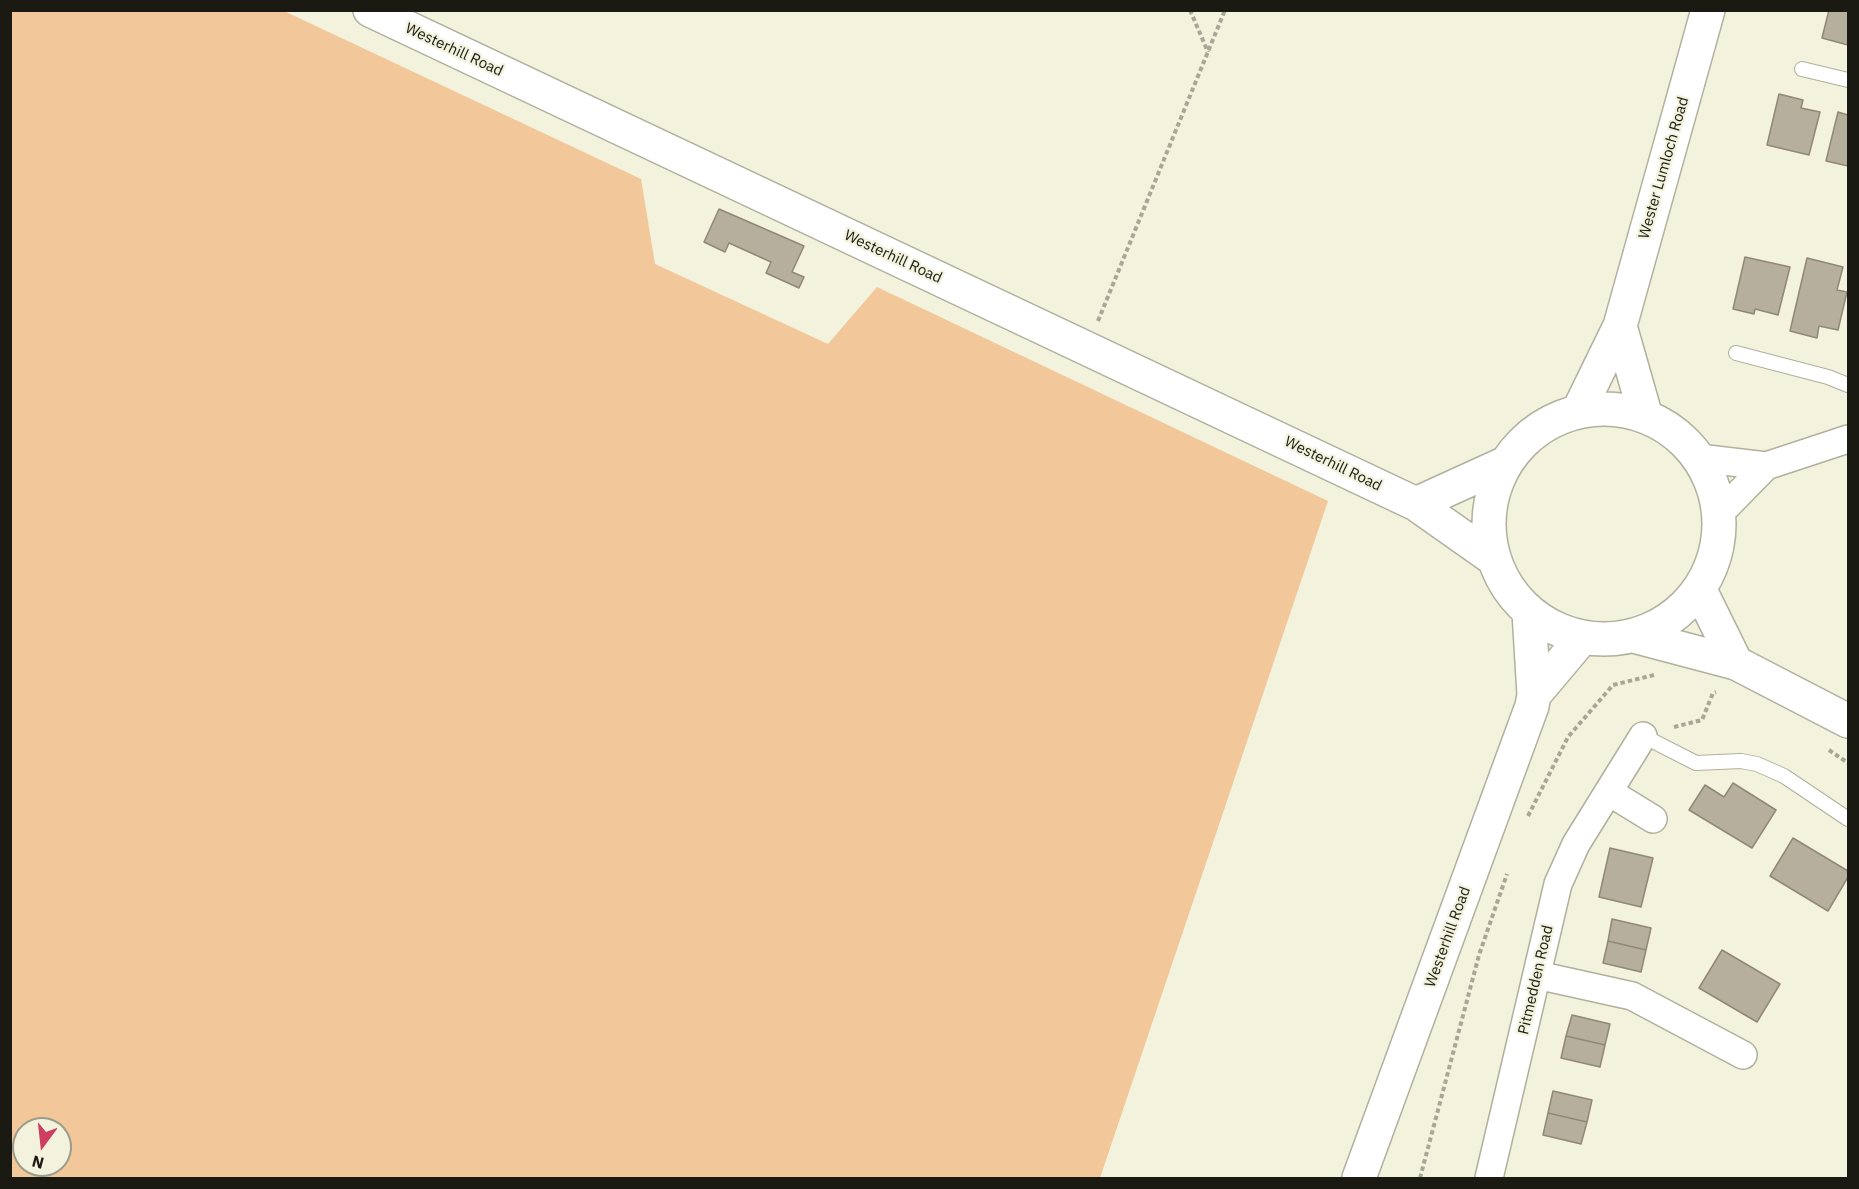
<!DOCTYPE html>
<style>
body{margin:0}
#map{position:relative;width:1859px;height:1189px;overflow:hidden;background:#f3f2dd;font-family:"IBM Plex Sans",sans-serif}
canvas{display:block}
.frame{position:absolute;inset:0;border:12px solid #1a1a13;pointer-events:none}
.north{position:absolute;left:12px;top:1117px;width:60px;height:60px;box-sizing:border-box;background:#f3f2dd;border:2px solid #9c9c8c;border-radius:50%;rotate:195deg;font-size:16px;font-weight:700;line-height:24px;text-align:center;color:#1a1a13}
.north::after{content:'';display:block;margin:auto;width:21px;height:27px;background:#cd3e61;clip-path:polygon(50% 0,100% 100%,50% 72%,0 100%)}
</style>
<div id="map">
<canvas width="1859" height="1189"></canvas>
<div class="frame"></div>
<div class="north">N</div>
</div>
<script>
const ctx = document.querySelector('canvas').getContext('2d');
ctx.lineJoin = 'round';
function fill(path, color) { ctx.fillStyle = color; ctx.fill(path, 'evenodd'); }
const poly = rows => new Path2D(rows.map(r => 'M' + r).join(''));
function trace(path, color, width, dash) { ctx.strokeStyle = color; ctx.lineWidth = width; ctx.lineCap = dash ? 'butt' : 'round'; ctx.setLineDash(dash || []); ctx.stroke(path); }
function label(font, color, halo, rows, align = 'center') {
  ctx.font = font + ' "IBM Plex Sans",sans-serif'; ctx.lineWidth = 4.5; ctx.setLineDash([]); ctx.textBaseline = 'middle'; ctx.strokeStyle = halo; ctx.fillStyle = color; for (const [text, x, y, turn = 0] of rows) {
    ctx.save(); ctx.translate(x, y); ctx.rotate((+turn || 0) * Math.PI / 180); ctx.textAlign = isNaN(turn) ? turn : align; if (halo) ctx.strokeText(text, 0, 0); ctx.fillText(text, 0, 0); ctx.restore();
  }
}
const green = poly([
 [10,11,284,11,641,179,655,264,828,344,877,287,1328,501,1100,1178,11,1178],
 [24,1129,60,1129,60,1165,24,1165]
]);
const building = poly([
 [1829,10,1848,10,1848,45,1822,38,1829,10],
 [1779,94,1803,100,1801,108,1820,112,1809,155,1767,145,1779,94],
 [1838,112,1848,115,1848,166,1826,161,1838,112],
 [719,209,804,246,792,272,804,277,799,288,766,273,771,262,729,243,725,252,704,242,719,209],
 [1745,257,1790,267,1778,315,1755,309,1754,314,1733,309,1745,257],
 [1807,258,1843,267,1837,290,1847,292,1838,330,1819,326,1817,338,1790,331,1807,258],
 [1733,783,1776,810,1752,848,1689,810,1705,785,1724,797,1733,783],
 [1793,838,1848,871,1848,877,1828,911,1770,876,1793,838],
 [1610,848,1653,858,1641,907,1599,897,1610,848],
 [1612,919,1651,928,1646,950,1608,941,1612,919],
 [1608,941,1646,950,1641,972,1603,963,1608,941],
 [1722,950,1780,984,1757,1022,1699,988,1722,950],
 [1572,1015,1610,1024,1605,1045,1566,1036,1572,1015],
 [1566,1036,1605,1045,1600,1067,1561,1058,1566,1036],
 [1553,1091,1592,1100,1587,1122,1548,1113,1553,1091],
 [1548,1113,1587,1122,1581,1144,1543,1135,1548,1113]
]);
const path = poly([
 [1190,10,1208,52],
 [1098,321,1225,10],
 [1674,727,1702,720,1713,693,1716,692],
 [1829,750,1848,763],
 [1528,816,1568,737,1613,685,1654,675],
 [1420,1178,1479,955,1507,874]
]);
const lane = poly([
 [1802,69,1848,80],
 [1736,353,1828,377,1848,385],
 [1643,736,1696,763,1741,761,1757,764,1784,776,1848,819]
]);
const street = poly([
 [1699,458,1766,466,1848,439],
 [1719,514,1766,466],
 [1609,792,1653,819],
 [1537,975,1632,996,1743,1055],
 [1489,1178,1558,884,1576,844,1643,736]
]);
const secondary = poly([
 [370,10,1416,504,1494,559],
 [1620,326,1646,417],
 '1489 524a115 115 0 1 1 230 0a115 115 0 1 1-230 0Z',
 [1578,412,1620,326,1708,10],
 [1416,504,1506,463],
 [1700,590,1736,663],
 [1634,636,1736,663,1848,721],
 [1534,695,1582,638],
 [1359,1178,1532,706,1534,695,1529,612]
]);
const streetNames = [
 ["Westerhill Road",454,50,25],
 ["Wester Lumloch Road",1664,168,-74],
 ["Westerhill Road",893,257,25],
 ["Westerhill Road",1333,464,26],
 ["Westerhill Road",1448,937,-70],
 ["Pitmedden Road",1536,980,-77]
];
fill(green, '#f2c79a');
fill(building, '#b7af9d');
trace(building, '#908876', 1.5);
trace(lane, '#b1b09d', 16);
trace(street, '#b1b09d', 30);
trace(secondary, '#b1b09d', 36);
trace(path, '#a8a797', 4, [4.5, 3]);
trace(lane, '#fff', 14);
trace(street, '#fff', 27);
trace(secondary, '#fff', 33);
label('15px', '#1a1a13', '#f3f2dd', streetNames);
</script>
